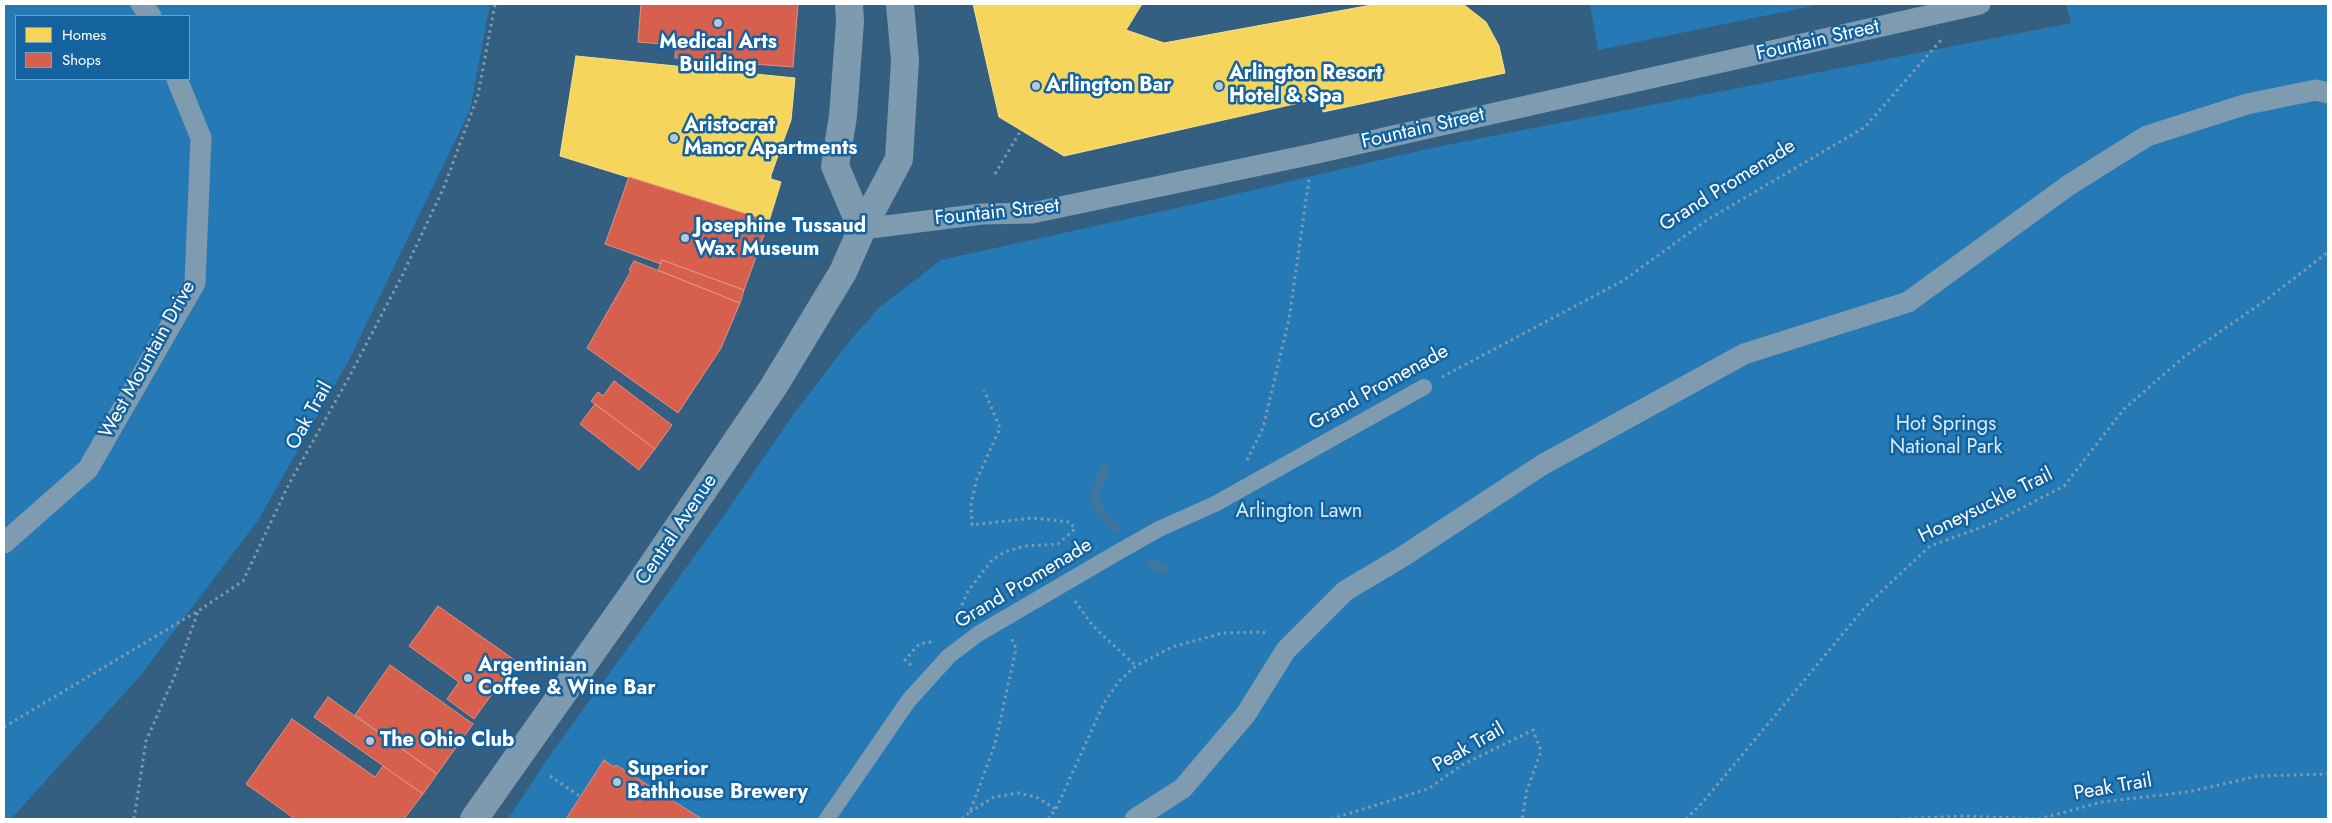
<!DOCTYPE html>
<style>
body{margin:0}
#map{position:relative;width:2332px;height:823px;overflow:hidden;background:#345f80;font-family:Jost,sans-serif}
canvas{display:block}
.frame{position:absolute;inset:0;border:5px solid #fff;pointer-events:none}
.legend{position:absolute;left:15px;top:15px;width:175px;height:65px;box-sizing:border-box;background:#14639f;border:1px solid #72a1c5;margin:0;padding:6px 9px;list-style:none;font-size:15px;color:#fff}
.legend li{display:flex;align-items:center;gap:10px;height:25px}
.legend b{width:25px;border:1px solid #72a1c5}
</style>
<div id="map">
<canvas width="2332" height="823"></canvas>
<div class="frame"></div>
<ul class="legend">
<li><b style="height:14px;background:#f6d55c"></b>Homes</li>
<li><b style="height:14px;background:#d6604d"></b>Shops</li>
</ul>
</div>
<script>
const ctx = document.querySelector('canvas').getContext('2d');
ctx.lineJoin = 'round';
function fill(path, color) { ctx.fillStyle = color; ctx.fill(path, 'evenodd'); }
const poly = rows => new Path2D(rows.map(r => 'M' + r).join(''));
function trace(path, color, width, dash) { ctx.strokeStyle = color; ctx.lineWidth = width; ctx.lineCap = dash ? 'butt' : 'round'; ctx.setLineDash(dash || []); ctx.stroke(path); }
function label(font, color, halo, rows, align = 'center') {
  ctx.font = font + ' Jost,sans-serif'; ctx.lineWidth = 5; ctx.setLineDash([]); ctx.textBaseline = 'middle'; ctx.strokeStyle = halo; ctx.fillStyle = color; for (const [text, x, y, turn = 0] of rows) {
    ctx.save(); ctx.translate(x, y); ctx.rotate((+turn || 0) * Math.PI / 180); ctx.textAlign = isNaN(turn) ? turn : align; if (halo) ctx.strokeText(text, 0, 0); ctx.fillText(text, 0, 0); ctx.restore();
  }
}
const green = poly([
 [4,4,490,4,470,110,350,358,259,519,141,675,11,819,4,819],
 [16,16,189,16,189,79,16,79],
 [1590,4,1822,4,1598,50],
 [2066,4,2328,4,2328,819,508,819,553,751,720,521,795,412,852,338,879,308,941,260,1190,205,1431,148,2071,23]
]);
const homes = poly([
 [973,4,1142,4,1126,30,1164,43,1377,4,1463,4,1486,22,1499,46,1505,73,1323,112,1321,98,1064,156,999,117,973,4],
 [576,56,795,78,791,120,771,175,771,179,781,182,769,221,560,156,576,56]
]);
const shops = poly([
 [641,4,798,4,793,67,675,58,676,45,638,42,641,4],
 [629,177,769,221,744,290,662,260,661,264,605,244,629,177],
 [662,260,744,290,740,303,658,270,662,260],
 [634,261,740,303,721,348,678,413,587,348,631,271,629,270,634,261],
 [614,381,672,425,655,449,591,401,598,392,603,396,614,381],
 [595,404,655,449,639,470,580,424,595,404],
 [438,606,516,661,474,719,447,699,459,682,409,646,438,606],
 [390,665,473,724,437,774,355,715,390,665],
 [328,697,437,774,423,794,314,717,328,697],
 [292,719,375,777,383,766,423,794,404,819,295,819,246,784,292,719],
 [604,760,614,767,616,765,702,819,566,819,604,760]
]);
const stream = poly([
 [1105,467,1094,496,1100,512,1116,528],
 [1152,563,1164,570]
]);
const path = poly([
 [995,174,1021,130],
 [1442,377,1624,280,1707,220,1865,127,1941,40],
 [1247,460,1263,428,1289,319,1309,179],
 [1075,601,1093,626,1136,666],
 [954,623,968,591,992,560,1005,552,1025,546,1058,544,1075,529,1070,522,1033,518,972,525,971,503,977,479,1000,428,984,390],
 [911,665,905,660,919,644,929,642,932,643],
 [4,727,198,611,243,581,289,484,348,379,403,274,444,187,478,95,495,4],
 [550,776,581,797],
 [970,812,994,797,1018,793,1036,797,1056,809],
 [134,819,146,741,175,675,198,612],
 [962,819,970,812,995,744,1016,649,1012,639],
 [1048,819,1056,809,1104,703,1119,681,1136,666,1172,647,1223,633,1263,632,1266,634],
 [1331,819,1428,789,1462,765,1533,730,1541,751,1527,790,1522,819],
 [1686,819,1703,802,1866,606,1930,546,1993,523,2064,486,2124,409,2185,356,2266,300,2328,252],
 [1902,819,1964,816,2039,819,2102,802,2188,792,2258,776,2328,774]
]);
const pedestrian = poly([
 [827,819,909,700,949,656,978,634,1120,551,1159,529,1215,504,1424,387]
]);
const minor = poly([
 [141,4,151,16],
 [862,229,982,214,1032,213,1313,154,1980,4],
 [4,543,88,469,195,283,201,138,177,79],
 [1135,819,1183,788,1246,714,1286,650,1345,591,1402,557,1542,465,1744,354,1908,302,2069,185,2147,136,2247,104,2316,90,2328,93]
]);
const primary = poly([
 [849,4,850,22,843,116,835,166,862,229],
 [474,819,635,591,774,386,843,272,862,229,899,159,905,61,900,4]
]);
const markers = [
 [718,23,5,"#b8c7d3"],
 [1036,86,5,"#b8c7d3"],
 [1219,86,5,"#b8c7d3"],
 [674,138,5,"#b8c7d3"],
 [685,238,5,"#b8c7d3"],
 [468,678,5,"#b8c7d3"],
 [370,741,5,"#b8c7d3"],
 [617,782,5,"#b8c7d3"]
];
const streetNames = [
 ["Fountain Street",1818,41,-13],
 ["Fountain Street",1423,129,-13],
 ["Grand Promenade",1728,186,-32],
 ["Fountain Street",997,213,-6],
 ["West Mountain Drive",148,360,-61],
 ["Grand Promenade",1379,388,-29],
 ["Oak Trail",310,416,-61],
 ["Honeysuckle Trail",1986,506,-26],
 ["Central Avenue",677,530,-56],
 ["Grand Promenade",1024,584,-31],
 ["Peak Trail",1469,748,-30],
 ["Peak Trail",2113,788,-10]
];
const poiNames = [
 ["Medical Arts",718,43,"center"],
 ["Building",718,66,"center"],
 ["Arlington Resort",1229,74],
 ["Hotel & Spa",1229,97],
 ["Arlington Bar",1046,86],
 ["Aristocrat",684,126],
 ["Manor Apartments",684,149],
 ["Josephine Tussaud",695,227],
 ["Wax Museum",695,250],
 ["Argentinian",478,666],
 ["Coffee & Wine Bar",478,689],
 ["The Ohio Club",380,741],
 ["Superior",627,770],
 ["Bathhouse Brewery",627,793]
];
const parkNames = [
 ["Hot Springs",1946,425],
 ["National Park",1946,448],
 ["Arlington Lawn",1299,512]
];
fill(green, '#2579b4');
fill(homes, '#f6d55c');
trace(homes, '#f9e28d', 1);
fill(shops, '#d6604d');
trace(shops, '#e29082', 1);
trace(stream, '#40759e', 9);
trace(path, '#7f9bb0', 3, [2.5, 4]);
trace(pedestrian, '#7f9bb0', 16);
trace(minor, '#7f9bb0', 21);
trace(primary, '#7e9aaf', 28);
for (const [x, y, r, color] of markers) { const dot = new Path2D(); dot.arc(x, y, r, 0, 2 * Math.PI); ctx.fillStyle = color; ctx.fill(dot); trace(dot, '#14639f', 2); }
label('20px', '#fff', '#14639f', streetNames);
label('bold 20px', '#fff', '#14639f', poiNames, 'left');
label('20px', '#d4ecfd', '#14639f', parkNames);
</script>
